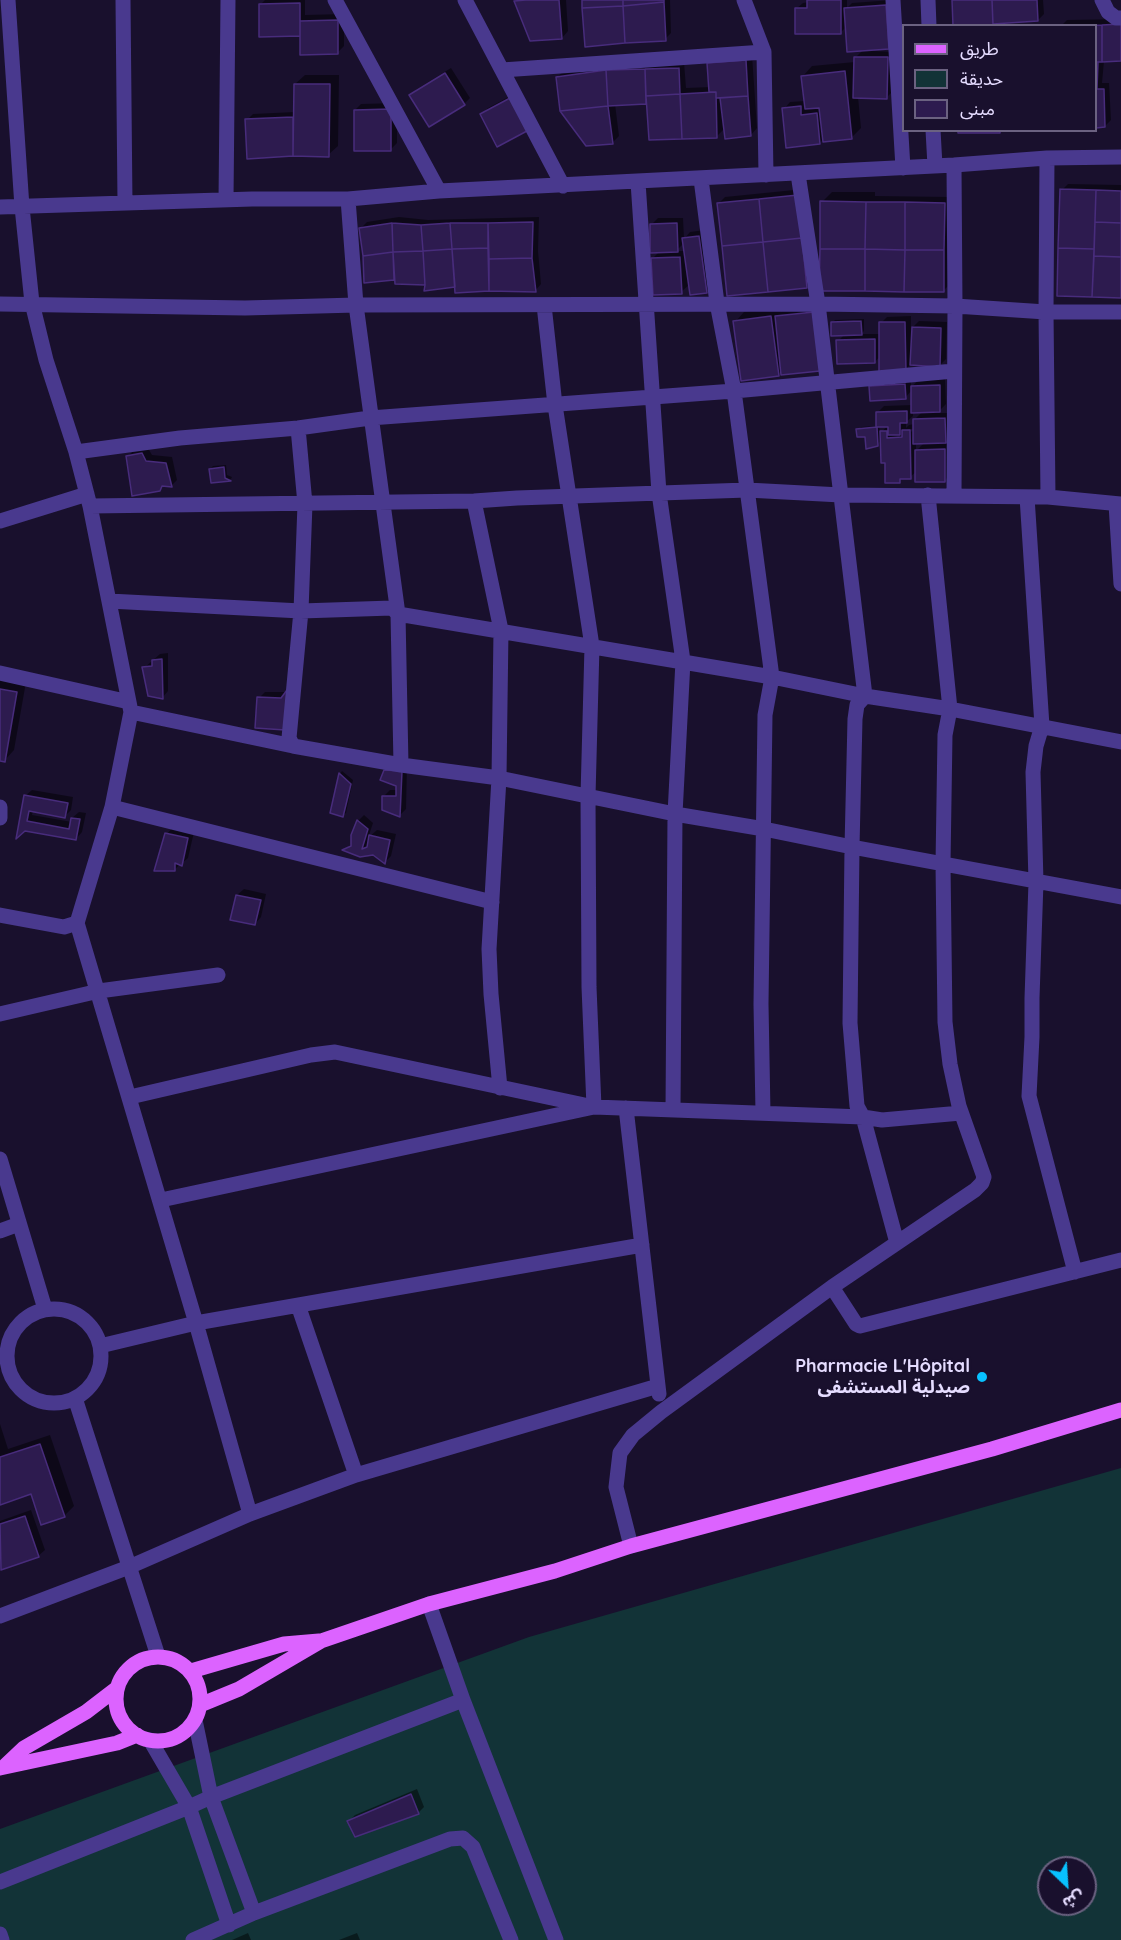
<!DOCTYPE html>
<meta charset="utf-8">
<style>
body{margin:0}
#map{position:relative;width:1121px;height:1940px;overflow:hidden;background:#19102d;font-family:Quicksand,"Noto Sans Arabic",sans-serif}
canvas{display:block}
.legend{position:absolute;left:902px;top:24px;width:195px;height:108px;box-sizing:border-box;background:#19102d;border:2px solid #6b6281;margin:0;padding:8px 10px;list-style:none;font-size:18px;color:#e5dcff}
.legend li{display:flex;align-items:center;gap:12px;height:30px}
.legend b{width:30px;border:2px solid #6b6281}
.north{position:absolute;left:1037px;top:1856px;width:60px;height:60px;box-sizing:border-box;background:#19102d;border:2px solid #6b6281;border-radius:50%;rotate:155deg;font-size:16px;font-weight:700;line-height:24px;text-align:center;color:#e5dcff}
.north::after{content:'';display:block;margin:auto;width:21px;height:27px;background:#08c1ff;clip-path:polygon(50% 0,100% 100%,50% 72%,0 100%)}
</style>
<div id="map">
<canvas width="1121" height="1940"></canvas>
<ul class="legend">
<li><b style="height:8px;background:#dc63ff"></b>طريق</li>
<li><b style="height:16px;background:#123337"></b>حديقة</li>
<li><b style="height:16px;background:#2d1b4f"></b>مبنى</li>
</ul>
<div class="north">ش</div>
</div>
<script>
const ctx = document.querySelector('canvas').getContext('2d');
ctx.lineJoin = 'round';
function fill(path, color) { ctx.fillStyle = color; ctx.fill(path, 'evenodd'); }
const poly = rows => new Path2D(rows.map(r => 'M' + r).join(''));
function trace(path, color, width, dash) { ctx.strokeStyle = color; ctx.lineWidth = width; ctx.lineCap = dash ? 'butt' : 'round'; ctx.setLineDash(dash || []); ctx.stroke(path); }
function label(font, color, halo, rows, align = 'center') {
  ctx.font = font + ' Quicksand,"Noto Sans Arabic",sans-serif'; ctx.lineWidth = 4.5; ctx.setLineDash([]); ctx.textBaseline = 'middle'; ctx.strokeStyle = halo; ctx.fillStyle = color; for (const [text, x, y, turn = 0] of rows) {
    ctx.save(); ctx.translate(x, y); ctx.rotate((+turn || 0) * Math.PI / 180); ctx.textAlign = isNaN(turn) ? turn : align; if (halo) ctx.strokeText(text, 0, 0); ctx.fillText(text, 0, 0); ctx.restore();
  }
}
const green = poly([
 [1121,1468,1121,1940,0,1940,0,1829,529,1637],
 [1049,1868,1085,1868,1085,1904,1049,1904]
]);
const shadow = poly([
 [265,0,305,0,305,15,344,14,344,46,338,52,301,35,261,4],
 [517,0,566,0,568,31,562,38,515,1],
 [584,0,670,0,671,33,665,39],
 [809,0,847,0,847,8,852,3,892,0,874,49,874,51,893,52,892,92,886,98,858,97,861,128,851,138,824,138,820,143,784,109,790,102,805,101,803,76,812,66,855,62,856,57,863,50,847,26,840,33,796,9,803,3,809,2],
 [953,0,1043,0,1044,14,1038,20,1000,22,1001,26,954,26],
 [1121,19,1121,60,1104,61,1102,83,1109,83,1111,120,1105,126,1096,127,1096,26,1061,26,1067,20],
 [752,55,757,128,751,135,725,128,716,137,648,102,615,104,619,136,613,142,557,77,564,71,684,62,686,88,711,87],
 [451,68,470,98,464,104,411,95,417,89],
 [305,75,339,75,338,146,328,155,293,155,247,120,253,114,295,112,295,84],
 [516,93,532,124,482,114,488,108],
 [397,103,397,143,391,149,355,110,361,104],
 [1068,184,1121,185,1121,296,1058,295,1062,190],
 [804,189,813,280,806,287,719,203,725,197],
 [832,192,875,192,875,196,951,197,950,284,943,291,822,202],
 [399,217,428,220,539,217,538,251,541,284,535,291,456,291,457,286,395,279,365,281,365,256,361,228,367,222],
 [658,218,683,218,684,239,690,232,705,230,713,285,706,291,690,284,681,292,652,259,660,251,651,225],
 [684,243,685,251,676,251],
 [823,303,778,375,735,322,744,312,780,307,781,312,787,306],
 [911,316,911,329,919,321,947,322,946,359,940,365,911,364,905,370,881,355,875,362,838,341,845,334,832,323,835,320,864,319,864,331,861,334,881,334,881,323,887,317],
 [911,378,911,387,919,380,945,379,946,404,937,413,951,413,952,435,944,444,951,443,951,474,944,481,917,471,910,477,903,478,899,481,886,461,882,440,877,444,858,430,861,427,878,426,878,412,884,406,913,405,912,390,905,398,870,386],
 [913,411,923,411,914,420,914,424,909,425,906,428,906,422,913,416],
 [879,425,888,425,880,434],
 [908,429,917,429,917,431,905,432],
 [925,442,916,451,916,443],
 [148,448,152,455,172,457,177,480,171,486,164,485,159,489,127,457,134,450],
 [226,465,227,475,232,477,231,479,212,481,210,469,213,466],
 [168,653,168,691,162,698,144,668,160,654],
 [0,678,26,682,14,750,5,760,0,759],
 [265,692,287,692,290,722,259,698],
 [391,764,407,765,406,809,400,815,384,796,390,790,397,790,398,785,385,771],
 [342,771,353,780,346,813,343,815,332,812,340,774],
 [32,790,73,797,71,810,65,816,33,811,32,815,72,822,72,818,79,812,86,813,82,832,76,839,25,830,25,796],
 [364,815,373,823,368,838,377,830,396,834,391,856,385,862,373,853,345,850,352,843,358,821],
 [173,827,194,832,188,858,175,869,167,834],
 [244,889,266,894,261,917,255,924,237,895],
 [0,1424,8,1449,50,1435,74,1506,64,1516,32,1493,0,1503],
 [31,1510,45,1550,38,1556,2,1568,0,1561,0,1521],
 [417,1789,424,1807,418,1813,349,1821,355,1815],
 [248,1933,251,1940,232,1940],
 [357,1933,360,1940,339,1940]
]);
const building = poly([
 [526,0,559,0,562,39,530,41,514,1,526,0],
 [582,0,623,0,623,6,582,8,582,0],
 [623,0,664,0,664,2,623,6,623,0],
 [807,0,841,0,841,34,795,34,795,8,807,8,807,0],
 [952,0,992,0,993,26,953,26,952,0],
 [992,0,1037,0,1038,21,993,24,992,0],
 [664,2,666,41,625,43,623,6,664,2],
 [300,3,300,36,259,37,259,4,300,3],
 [886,5,889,49,847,52,844,8,886,5],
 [623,6,625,43,585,47,582,8,623,6],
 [338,20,338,54,300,55,300,21,338,20],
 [1121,24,1121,61,1102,62,1102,25,1121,24],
 [1102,25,1102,62,1096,62,1096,26,1074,26,1102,25],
 [854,57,888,57,887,99,853,98,854,57],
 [746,60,748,96,716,98,716,92,709,92,707,63,746,60],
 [1096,62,1098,62,1097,89,1096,89,1096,62],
 [679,68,680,94,646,96,645,69,679,68],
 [645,69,646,104,608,106,606,70,645,69],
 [606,70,608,106,560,111,556,77,606,70],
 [845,71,852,139,823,142,819,108,805,109,801,76,845,71],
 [445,73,465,105,429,127,409,95,445,73],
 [294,84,330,84,329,157,293,156,294,84],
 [1096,89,1104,89,1105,127,1096,128,1096,89],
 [716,92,717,138,682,139,680,94,716,92],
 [680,94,682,139,649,140,646,96,680,94],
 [748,96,751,136,725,139,720,98,748,96],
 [510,98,527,131,497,147,480,114,510,98],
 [608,106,613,144,586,146,560,111,608,106],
 [801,106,801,115,817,113,820,144,786,148,782,108,801,106],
 [391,109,391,151,354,151,354,110,391,109],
 [293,117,293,156,247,159,245,119,293,117],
 [958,130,1000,130,1000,133,958,133,958,130],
 [1060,189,1096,190,1094,249,1058,248,1060,189],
 [1096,190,1121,191,1121,223,1095,222,1096,190],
 [798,195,802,238,763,242,759,199,798,195],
 [759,199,763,242,722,246,717,203,759,199],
 [820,201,866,202,865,249,820,249,820,201],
 [866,202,905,202,905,250,865,249,866,202],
 [905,202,945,203,944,250,905,250,905,202],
 [533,222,532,258,489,259,488,223,533,222],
 [1095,222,1121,223,1121,257,1094,256,1095,222],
 [392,223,393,252,363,256,359,228,392,223],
 [392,223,421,225,423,251,393,252,392,223],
 [450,223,452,249,423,251,421,225,450,223],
 [450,223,488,223,488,248,452,249,450,223],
 [677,223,678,252,650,253,650,224,677,223],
 [699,236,707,293,690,295,682,238,699,236],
 [802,238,807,288,768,292,763,242,802,238],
 [763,242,768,292,727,296,722,246,763,242],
 [488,248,489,291,455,293,452,249,488,248],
 [1058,248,1094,249,1092,297,1057,296,1058,248],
 [452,249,455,287,424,291,425,285,423,251,452,249],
 [820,249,865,249,865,291,819,291,820,249],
 [865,249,905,250,904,292,865,291,865,249],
 [905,250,944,250,944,292,904,292,905,250],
 [423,251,425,285,395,284,393,252,423,251],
 [393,252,394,280,364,283,363,256,393,252],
 [1094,256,1121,257,1121,298,1092,297,1094,256],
 [680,257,682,294,653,295,651,258,680,257],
 [532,258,536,292,489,291,489,259,532,258],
 [814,312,820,371,781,375,775,316,814,312],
 [771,316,779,376,741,381,733,321,771,316],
 [861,321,862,335,831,336,831,322,861,321],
 [879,322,905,322,906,371,879,372,879,322],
 [912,327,941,328,940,367,910,365,912,327],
 [875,339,875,363,837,364,836,340,875,339],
 [905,384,906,399,870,401,869,386,905,384],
 [940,385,940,412,911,413,911,386,940,385],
 [907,411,907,423,900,423,900,435,888,435,888,427,876,427,876,412,907,411],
 [945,418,946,443,913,444,913,419,945,418],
 [877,427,878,446,866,449,865,437,857,437,856,429,877,427],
 [902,430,910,430,911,479,900,479,900,483,885,483,885,463,881,463,880,431,887,431,887,438,902,437,902,430],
 [945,449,945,482,915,482,915,450,945,449],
 [142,453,146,461,166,463,172,487,162,486,160,491,132,496,126,456,142,453],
 [224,467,225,478,231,481,211,483,209,469,224,467],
 [162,659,163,699,148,696,142,667,152,666,152,660,162,659],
 [0,689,17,692,5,762,0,761,0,689],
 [287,690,285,730,255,728,257,697,281,698,287,690],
 [384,770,402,771,400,817,382,810,382,796,396,796,396,786,380,780,384,770],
 [339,773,351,784,343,817,330,813,339,773],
 [24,795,68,803,65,818,29,811,27,821,69,829,71,818,80,819,76,840,25,831,16,839,24,795],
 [357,820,368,829,362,849,367,847,369,835,390,840,385,864,373,855,360,857,342,850,351,846,351,835,357,820],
 [165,833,188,838,182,866,175,863,175,871,154,871,165,833],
 [236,895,261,900,255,925,230,920,236,895],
 [40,1444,65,1517,41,1525,31,1494,0,1505,0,1457,40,1444],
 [25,1516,39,1557,1,1570,0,1524,25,1516],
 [411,1794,419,1814,355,1837,347,1821,411,1794]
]);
const minor = poly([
 [8,0,22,207,32,303,46,360,76,452,90,506,131,712,293,746,401,765,499,778,675,814,764,829,852,847,1121,897],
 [123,0,125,203],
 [335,0,439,191],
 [465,0,563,186],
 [744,0,764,52,766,175],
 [893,0,903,168],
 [928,0,929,26],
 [1102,0,1108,12,1116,18,1121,18],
 [502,70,764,52],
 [933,130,935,166],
 [1047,158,1046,312,1048,497],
 [954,165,955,306,954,495],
 [798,174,818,304,865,696,857,705,855,719,852,847,850,1023,857,1106,863,1117,882,1120,961,1113],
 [701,179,717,303,734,391,772,677,765,715,761,1004,763,1113],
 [638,182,659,493,683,661,675,814,673,1110],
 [348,199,356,305,398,614,401,765],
 [226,200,228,0],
 [0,207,252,199,348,199,439,191,954,165,1047,158,1121,157],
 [0,304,245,308,356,305,818,304,955,306,1046,312,1121,312],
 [76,452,180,438,298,428,370,418,734,391,954,371],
 [928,495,950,709,945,735,943,864,945,1022,950,1064,959,1106,984,1177,982,1183,975,1190,832,1287,856,1324,860,1326,1121,1260],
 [1027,497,1042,726,1036,746,1033,772,1036,882,1032,998,1032,1037,1029,1096,1075,1272],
 [474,501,501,630,499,778,489,949,491,994,500,1088],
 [1116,504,1121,584],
 [90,506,474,501,517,498,747,490,841,495,1048,497,1121,504],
 [0,521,87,494],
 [109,601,301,611,392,608,398,614,772,677,865,696,950,709,1121,742],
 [0,673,129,702],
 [293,746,289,738,301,611,305,504,298,428],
 [0,807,0,818],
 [112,807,492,902],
 [0,915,64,927,77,923,112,807,131,712],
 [77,923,196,1323,250,1514],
 [0,1014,99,991,218,975],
 [130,1097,311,1055,335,1052,594,1107,863,1117,897,1243],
 [626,1108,659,1394],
 [0,1159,45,1309],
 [161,1200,594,1107,589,987,588,796,592,646,555,405,544,305],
 [0,1231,19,1224],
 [298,1305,356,1475],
 '7 1356a47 47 0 1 1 94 0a47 47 0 1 1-94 0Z',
 [100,1346,196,1323,642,1245],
 [75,1398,158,1656],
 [631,1546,616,1487,620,1453,633,1435,661,1412,832,1287],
 [429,1604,463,1700,556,1940],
 [0,1616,129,1567,250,1514,356,1475,658,1386],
 [195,1720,211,1797,254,1913],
 [150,1740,189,1807,229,1925],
 [0,1882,189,1807,211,1797,463,1700],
 [0,1934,2,1940],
 [193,1940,254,1913,450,1839,463,1838,473,1847,511,1940]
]);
const major = poly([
 '116 1699a42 42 0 1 1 84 0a42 42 0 1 1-84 0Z',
 [191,1671,284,1644,319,1641],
 [200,1705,239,1689,321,1641,429,1604,555,1571,631,1546,992,1449,1121,1410],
 [6,1765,24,1748,86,1712,116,1689],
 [0,1768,117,1743,137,1735]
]);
const markers = [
 [982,1377,6,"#08c1ff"]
];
const poiNames = [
 ["Pharmacie L'Hôpital",970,1367],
 ["صيدلية المستشفى",970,1388]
];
fill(green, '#123337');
fill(shadow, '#0007');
fill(building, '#2d1b4f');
trace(building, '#482c7c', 1.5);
trace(minor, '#49398e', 15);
trace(major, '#dc63ff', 15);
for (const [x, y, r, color] of markers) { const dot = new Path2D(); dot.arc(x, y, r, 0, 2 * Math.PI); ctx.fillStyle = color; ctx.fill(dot); trace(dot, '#19102d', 2); }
label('bold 18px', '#e5dcff', '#19102d', poiNames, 'right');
</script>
